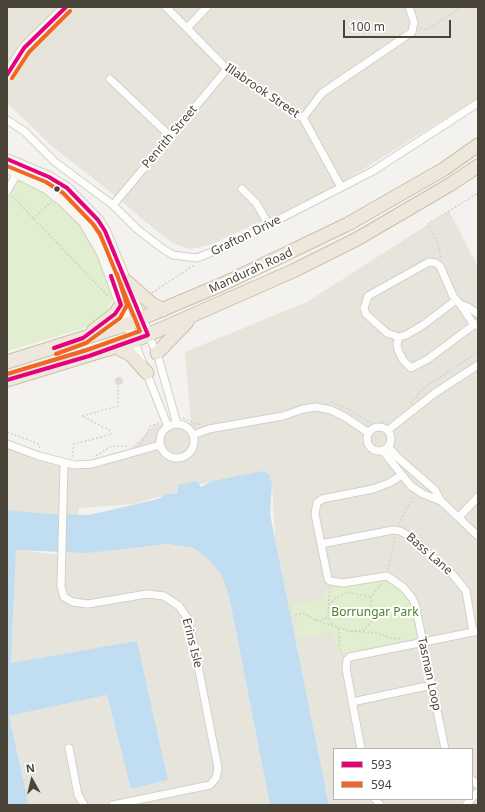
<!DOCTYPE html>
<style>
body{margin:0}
#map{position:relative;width:485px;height:812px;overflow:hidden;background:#f4f2ee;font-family:"Noto Sans",sans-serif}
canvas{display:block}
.frame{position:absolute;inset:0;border:8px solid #4b4439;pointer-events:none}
.legend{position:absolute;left:333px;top:748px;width:140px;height:52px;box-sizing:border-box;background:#fff;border:1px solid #b7b4b0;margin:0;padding:5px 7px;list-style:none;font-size:12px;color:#4b4439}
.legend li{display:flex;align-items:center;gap:8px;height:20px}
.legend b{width:20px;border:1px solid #b7b4b0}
.north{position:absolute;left:12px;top:760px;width:40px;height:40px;-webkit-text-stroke:3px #fff;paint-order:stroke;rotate:352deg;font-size:11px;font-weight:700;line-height:16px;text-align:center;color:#4b4439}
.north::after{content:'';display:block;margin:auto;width:14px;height:18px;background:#4b4439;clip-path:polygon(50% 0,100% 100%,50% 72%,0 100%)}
.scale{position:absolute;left:343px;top:20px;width:108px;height:18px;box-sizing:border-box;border:2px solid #4b4439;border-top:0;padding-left:5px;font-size:12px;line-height:14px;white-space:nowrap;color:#4b4439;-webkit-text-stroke:3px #fff;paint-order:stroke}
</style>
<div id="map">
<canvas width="485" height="812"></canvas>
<div class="frame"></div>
<ul class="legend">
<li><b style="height:5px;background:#e5007d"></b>593</li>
<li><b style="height:5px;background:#f26522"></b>594</li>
</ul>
<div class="north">N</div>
<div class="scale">100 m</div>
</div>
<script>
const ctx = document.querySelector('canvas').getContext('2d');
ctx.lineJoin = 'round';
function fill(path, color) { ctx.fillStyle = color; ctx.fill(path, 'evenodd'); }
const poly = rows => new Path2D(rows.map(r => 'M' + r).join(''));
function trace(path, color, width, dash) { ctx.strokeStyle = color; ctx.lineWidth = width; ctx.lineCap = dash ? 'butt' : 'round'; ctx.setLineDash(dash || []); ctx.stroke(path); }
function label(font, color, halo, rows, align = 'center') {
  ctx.font = font + ' "Noto Sans",sans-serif'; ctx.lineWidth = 4; ctx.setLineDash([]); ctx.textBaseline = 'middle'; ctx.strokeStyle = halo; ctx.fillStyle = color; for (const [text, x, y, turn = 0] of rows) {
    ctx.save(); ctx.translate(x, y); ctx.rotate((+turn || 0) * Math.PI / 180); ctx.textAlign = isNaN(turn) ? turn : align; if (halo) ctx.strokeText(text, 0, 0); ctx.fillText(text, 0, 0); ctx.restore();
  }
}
const residential = poly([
 [7,7,478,7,478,98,296,211,252,225,210,245,191,249,174,244,158,232,102,185,54,148,7,103],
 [449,211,478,267,478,805,329,805,275,538,272,484,262,471,212,481,135,504,79,508,77,552,168,544,194,548,209,560,221,574,229,596,270,805,29,805,9,716,107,695,131,789,168,780,137,642,11,663,16,550,62,555,62,515,7,510,7,444,51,459,92,464,124,455,155,424,191,423,185,352,307,302],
 [334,749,472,749,472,799,334,799]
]);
const green = poly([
 [17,180,26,182,63,204,86,231,98,255,113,298,106,314,99,321,79,330,7,351,7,196],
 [383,578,400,590,412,605,417,632,414,638,338,654,333,632,297,638,295,625,298,617,292,611,291,605,324,599,326,588,348,586]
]);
const water = poly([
 [262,471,269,474,272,484,270,514,329,805,270,805,229,596,221,574,209,560,194,548,168,544,87,553,16,550,11,663,137,641,168,780,131,789,107,695,9,716,29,805,7,805,7,510,51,514,89,515,158,499,166,494,177,493,178,485,196,481,201,487,212,481]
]);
const building = poly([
 '115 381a4 4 0 1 1 8 0a4 4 0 1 1-8 0Z'
]);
const path = poly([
 [420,28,427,30,461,7],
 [12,196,108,296],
 [33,219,51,202],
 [441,258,438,243,428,224,478,193],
 [152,293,194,265],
 [331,402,345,407,373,424,386,422],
 [410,403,418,396,422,389,478,352],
 [183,418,196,424,202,424],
 [7,432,39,444,40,449],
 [140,444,146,436,150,426,159,423],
 [96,456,112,446,129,446],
 [72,457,74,444,112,434,109,430,82,416,118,406,118,386],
 [399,524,414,495],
 [388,570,395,537],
 [330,587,328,616,331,623,334,625],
 [329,605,335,598,348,592,371,597],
 [295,615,303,613,316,620,325,619,328,616],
 [316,620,349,631,364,630,371,622,371,597,381,584],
 [338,628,340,639,339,646,342,656],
 [351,631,378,633,390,638,402,639]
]);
const street = poly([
 [166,7,227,69,303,118,341,187],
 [187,28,207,7],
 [110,79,170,136],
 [303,118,322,93,412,32,414,22,409,7],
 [7,120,24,131,55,162,113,205,137,229,163,249,173,255,197,258,229,245,373,171,478,103],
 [242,189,256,203,269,225],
 [7,191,19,170],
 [113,205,227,69],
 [456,300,423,325,406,335,399,337,387,333,366,314,364,308,368,296,429,262,436,263,440,266,453,296,460,304,472,322,478,326],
 [460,304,468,307,478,314],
 [148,335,157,353,177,424],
 [399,337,397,344,398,350,403,360,411,368,428,359,475,324],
 [134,341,168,427],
 '160 441a17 17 0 1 1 34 0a17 17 0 1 1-34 0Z',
 '367 439a12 12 0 1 1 24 0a12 12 0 1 1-24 0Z',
 [388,430,435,393,478,365],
 [193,435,209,429,283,416,303,409,316,407,331,410,345,417,369,433],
 [7,444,39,456,74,465,92,464,160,445],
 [388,446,397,457,435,490,441,501,478,536],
 [382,450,411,486,423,494,441,501],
 [64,463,61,587,64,597,73,602,88,604,147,594,164,596,179,606,188,619,193,640,218,768,216,778,210,785,113,805],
 [402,475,389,483,373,489,322,499,317,503,315,514,328,579,330,581,343,583,387,576,403,587,412,598,415,604,445,749],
 [459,517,478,497],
 [321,544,393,530,400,531,409,536,453,575,466,591,473,632],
 [352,702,432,685],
 [69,748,78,795,84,805],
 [361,749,346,668,347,660,350,657,478,631],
 [472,780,478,785],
 [472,798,478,792],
 [375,799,380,805],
 [466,805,471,799]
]);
const secondary = poly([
 [7,75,24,48,66,7],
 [7,159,49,177,67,188,98,220,105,231,148,335],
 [7,168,46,188,64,202,84,222,102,253,134,341]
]);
const highway = poly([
 [126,281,152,304,163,310],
 [93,331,115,314,121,305],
 [116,347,131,355,147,373],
 [157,353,187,322],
 [7,362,128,324,223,284,348,224,444,169,478,145],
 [7,380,134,341,293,271,357,239,451,184,478,166]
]);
const bus1 = poly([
 [7,75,24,48,66,7],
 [7,159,49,177,67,188,98,220,105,231,148,335,89,356,7,380],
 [54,348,83,338,115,314,121,305,111,276]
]);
const bus2 = poly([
 [12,78,29,52,70,11],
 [7,166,46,182,63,193,93,224,100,234,140,331,87,350,7,374],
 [56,354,86,343,120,318,127,305,117,274]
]);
const markers = [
 [57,189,3.5,"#4b4439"]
];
const streetNames = [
 ["Illabrook Street",262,91,34],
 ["Penrith Street",170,137,-50],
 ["Grafton Drive",246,236,-26],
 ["Mandurah Road",251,271,-25],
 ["Bass Lane",429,554,41],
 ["Erins Isle",192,643,76],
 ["Tasman Loop",429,674,78]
];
const parkNames = [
 ["Borrungar Park",375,613]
];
fill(residential, '#e7e4dc');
fill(green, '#e1eecf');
fill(water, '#c0ddf1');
fill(building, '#dedbd6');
trace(street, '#d2d0cb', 9);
trace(secondary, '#d3cfc5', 12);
trace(highway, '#ccbfa9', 15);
trace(path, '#d3d2cc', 1.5, [2, 2]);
trace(street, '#fdfdfc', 7);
trace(secondary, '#f7f6f1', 10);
trace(highway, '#ede8db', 13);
trace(bus1, '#e5007d', 4);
trace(bus2, '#f26522', 4);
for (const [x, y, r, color] of markers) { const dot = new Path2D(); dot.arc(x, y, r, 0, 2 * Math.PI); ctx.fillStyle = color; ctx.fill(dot); trace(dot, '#fff', 1.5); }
label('12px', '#4b4439', '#fff', streetNames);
label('12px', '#4a7f2a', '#fff', parkNames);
</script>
